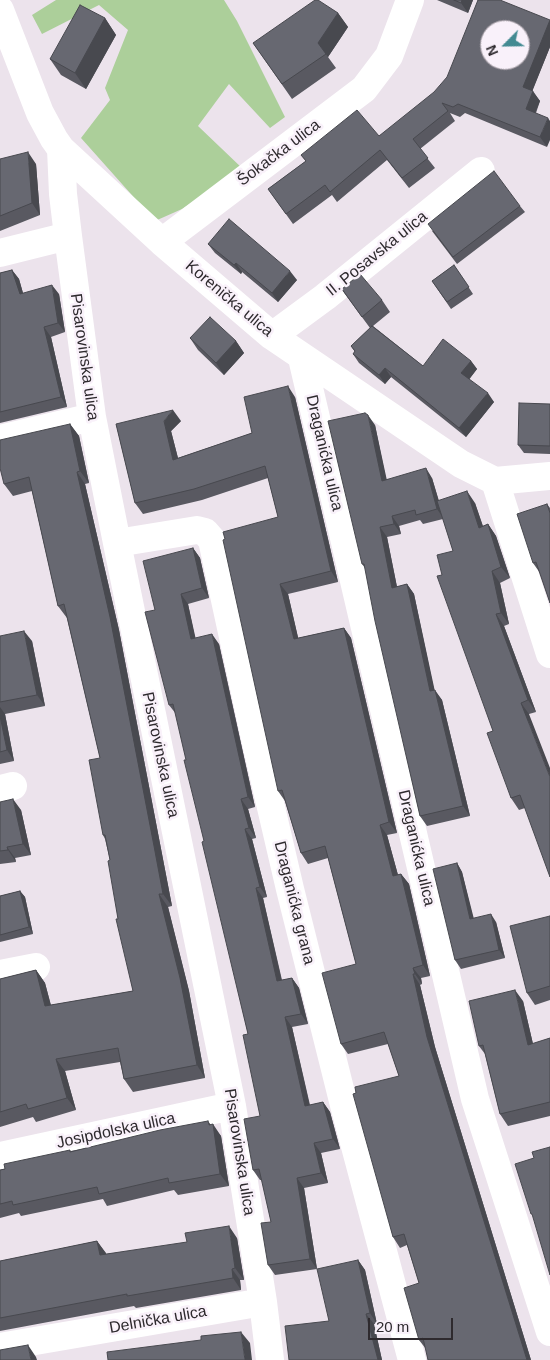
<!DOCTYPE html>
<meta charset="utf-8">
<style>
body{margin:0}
#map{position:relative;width:550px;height:1360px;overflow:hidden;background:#ece3ec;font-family:Arial,sans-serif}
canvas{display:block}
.north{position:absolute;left:480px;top:20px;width:50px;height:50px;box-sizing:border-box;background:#f9f1fa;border:1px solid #a8a1a8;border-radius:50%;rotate:247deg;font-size:14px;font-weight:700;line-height:20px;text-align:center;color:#2e2a2e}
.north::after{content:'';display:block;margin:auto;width:18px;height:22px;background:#438a92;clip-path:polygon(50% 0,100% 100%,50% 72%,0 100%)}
.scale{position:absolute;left:368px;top:1318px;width:85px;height:22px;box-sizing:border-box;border:2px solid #2e2a2e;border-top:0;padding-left:6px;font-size:15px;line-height:18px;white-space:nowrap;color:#2e2a2e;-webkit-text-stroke:4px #f9f1fa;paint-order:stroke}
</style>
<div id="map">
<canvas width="550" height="1360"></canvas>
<div class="north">N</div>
<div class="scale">20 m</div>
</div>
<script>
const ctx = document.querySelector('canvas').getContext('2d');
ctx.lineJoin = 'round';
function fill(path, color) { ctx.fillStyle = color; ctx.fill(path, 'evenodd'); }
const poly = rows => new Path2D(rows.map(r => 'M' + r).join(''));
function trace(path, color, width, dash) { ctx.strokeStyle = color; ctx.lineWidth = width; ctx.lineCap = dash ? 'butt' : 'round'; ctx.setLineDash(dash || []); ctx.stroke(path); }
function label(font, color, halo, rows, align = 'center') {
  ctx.font = font + ' Arial,sans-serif'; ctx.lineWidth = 5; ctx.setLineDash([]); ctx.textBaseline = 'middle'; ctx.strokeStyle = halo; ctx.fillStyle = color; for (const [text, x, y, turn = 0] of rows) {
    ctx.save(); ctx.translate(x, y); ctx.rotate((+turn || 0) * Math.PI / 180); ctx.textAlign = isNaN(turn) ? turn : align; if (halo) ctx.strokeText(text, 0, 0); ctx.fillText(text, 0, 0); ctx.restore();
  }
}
const green = poly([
 [56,0,224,0,237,21,285,117,270,128,229,84,198,126,243,169,182,209,155,221,81,138,110,100,105,88,128,30,99,5,42,34,32,15]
]);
const minor = poly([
 [0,10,40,113,54,139,61,149,162,242,272,336,461,464,495,481,550,476],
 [61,149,63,194,68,236,92,417,117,543,232,1106,263,1302,270,1360],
 [162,242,364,89,389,56,410,0],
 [0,253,68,236],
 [272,336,325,297,481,171],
 [302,358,475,1099,550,1332],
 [0,439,92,417],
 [495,481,550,654],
 [117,543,197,530,205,532,212,540,256,743,290,889,344,1105,412,1360],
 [0,789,13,786],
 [0,974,36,967],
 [0,1156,232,1106],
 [0,1347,263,1302]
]);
const wall = poly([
 [437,0,473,0,468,13],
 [338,13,348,27,328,57,336,68,292,99,253,43],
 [105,18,116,35,86,89,61,75,50,59],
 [550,20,550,47,532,91,540,101,536,113,547,147,465,113,460,117,450,113,455,121,420,149,435,168,409,188,387,160,337,202,332,195,293,224,268,189,306,161,301,155,379,136],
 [0,159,36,164,40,215,0,231],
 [520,206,525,212,457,264,432,231],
 [208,244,297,280,278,302,242,272,241,274,215,253],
 [454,265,473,294,451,309,432,281],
 [12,270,19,279,23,293,59,294,65,332,51,337,67,407,0,423,0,273],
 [342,290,382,300,390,312,373,326,423,366,471,361,477,369,469,379,494,402,466,437,391,377,385,384,359,363,353,354,355,352,351,346,370,328],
 [190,338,236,341,244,353,224,375,198,350],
 [295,397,338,582,288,594,298,638,344,628,351,638,397,833,387,835,398,875,401,874,409,884,430,976,421,978,422,984,420,985,435,1047,531,1360,428,1360,426,1349,419,1340,419,1283,407,1245,400,1248,393,1237,356,1093,399,1076,388,1044,348,1054,341,1044,356,964,328,858,308,864,301,853,285,801,278,791,278,517,268,478,202,500,143,514,135,503,116,424,181,421,171,431,178,458,252,433],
 [550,404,550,454,524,453,518,445],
 [70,424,79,436,89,483,85,484,119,630,172,906,168,907,189,991,205,1078,133,1092,124,1079,120,1062,65,1071,76,1110,36,1122,33,1117,0,1127,0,979,36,970,45,983,51,1005,133,991,118,919,110,860,105,839,103,835,100,758,67,618,58,606,32,491,13,496,4,484],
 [375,425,386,479,432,478,439,501,475,503,483,526,488,524,496,536,510,578,500,583,509,624,504,626,536,712,529,714,525,808,519,810,511,798,493,731,442,575,453,551,443,519,423,524,420,520,399,526,401,534,387,537,397,587,407,584,414,594,434,690,442,700,470,816,427,826,420,816,365,568,362,564],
 [547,504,550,508,550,603,540,573,533,563],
 [193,548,200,558,209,598,188,604,195,638,219,644,255,807,248,809,256,838,252,839,267,897,263,898,282,980,292,978,299,988,308,1024,292,1027,310,1105,323,1102,330,1112,340,1149,321,1153,328,1183,304,1188,317,1269,275,1275,268,1265,271,1222,262,1180,260,1180,253,1170,260,1116,248,1034,176,714,169,705,155,610],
 [0,636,32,641,45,706,5,714,14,761,0,764],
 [0,802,21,810,31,855,15,858,16,862,0,864],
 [457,863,462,872,473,918,496,922,505,958,461,969,455,960],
 [20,891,25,897,33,934,0,942,0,896],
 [550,916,550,1000,535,1005,527,993],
 [523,1001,533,1044,550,1038,550,1116,508,1126,500,1114,485,1054,479,1046],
 [211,1125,221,1136,229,1186,178,1195,174,1190,107,1206,103,1199,21,1216,19,1213,0,1218,0,1170,71,1151],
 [237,1238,244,1280,240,1280,241,1290,136,1308,134,1306,0,1331,0,1261,97,1241,106,1254],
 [358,1260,365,1270,377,1324,374,1324,382,1360,289,1360,329,1321]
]);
const shadedWall = poly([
 [462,0,473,0,468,13,461,3],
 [338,13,348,27,328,57,318,43],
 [105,18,116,35,86,89,75,73],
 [550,20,550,47,530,97,523,87],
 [533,91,540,101,533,118,526,109],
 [548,118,550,121,550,140,547,147,540,137],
 [28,152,36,164,40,215,32,203],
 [236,263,242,272,241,274,234,265],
 [12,270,19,279,26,304,20,294],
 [290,271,297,280,278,302,272,293],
 [52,285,59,294,65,332,58,323],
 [44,327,51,337,67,407,61,397],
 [236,341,244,353,224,375,216,363],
 [471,361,477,369,468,381,461,373],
 [385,368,391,377,385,384,379,375],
 [288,386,295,397,338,582,331,571],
 [488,393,494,402,466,437,459,428],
 [173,410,181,421,171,431,181,470,173,460,164,421],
 [368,415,375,425,389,490,382,481],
 [70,424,79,436,89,483,80,471],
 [426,468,432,478,444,519,437,509],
 [77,472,85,484,119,630,172,906,163,894],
 [467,491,475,503,487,539,479,528],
 [392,516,399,526,401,534,394,524],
 [488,524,496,536,510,578,501,567],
 [380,527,387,537,399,597,392,588],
 [193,548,200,558,209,598,202,588],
 [492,571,500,583,509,624,501,613],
 [280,584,288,594,301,650,294,639],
 [407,584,414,594,437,701,430,691],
 [181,594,188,604,198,649,191,639],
 [496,614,504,626,536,712,528,700],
 [344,628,351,638,397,833,389,822],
 [24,631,32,641,45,706,37,695],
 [212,634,219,644,255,807,248,797],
 [435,690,442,700,470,816,463,806],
 [521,703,529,714,550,768,550,777],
 [0,707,5,714,14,761,7,750,0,716],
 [13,799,21,810,31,855,23,844],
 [241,799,248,809,256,838,249,828],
 [380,825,387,835,401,886,393,876],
 [245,829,252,839,267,897,260,887],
 [7,847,15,858,16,862,8,850],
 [457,863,462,872,476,927,470,919],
 [401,874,409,884,430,976,423,965],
 [256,888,263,898,284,991,277,981],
 [20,891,25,897,33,934,29,927],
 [159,894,168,907,189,991,205,1078,197,1065],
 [491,914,496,922,505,958,499,950],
 [413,968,421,978,422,984,415,974],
 [36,970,45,983,54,1018,45,1006],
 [413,974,420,985,435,1047,531,1360,527,1360,427,1037],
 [292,978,299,988,308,1024,301,1014],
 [515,990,523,1001,536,1057,528,1045],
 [285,1017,292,1027,312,1116,305,1106],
 [56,1059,65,1071,76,1110,67,1098],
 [323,1102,330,1112,340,1149,333,1139],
 [208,1121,213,1128,213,1124,221,1136,229,1186,220,1174],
 [314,1143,321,1153,328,1183,321,1173],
 [297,1178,304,1188,317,1269,310,1259],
 [229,1226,237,1238,244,1280,235,1268],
 [97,1241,106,1253,109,1267,100,1255],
 [358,1260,365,1270,377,1324,370,1313],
 [232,1269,240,1280,241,1290,233,1278],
 [366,1314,374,1324,382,1360,378,1360],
 [241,1332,250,1343,252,1360,245,1360],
 [28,1345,36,1357,37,1360,31,1360]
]);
const building = poly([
 [315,0,318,0,338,13,318,43,326,54,282,84,253,43,315,0],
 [454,0,462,0,461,3,454,0],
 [478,0,500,0,550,20,523,87,533,91,526,109,548,118,540,137,458,104,453,107,442,103,448,111,413,139,428,158,402,178,380,150,330,192,325,185,286,214,268,189,306,161,301,155,357,110,379,136,434,92,447,77,478,0],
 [490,30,520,30,520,60,490,60,490,30],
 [80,5,105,18,75,73,50,59,80,5],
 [28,152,32,203,0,216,0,159,28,152],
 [494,171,520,206,453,257,428,224,494,171],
 [229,219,290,271,272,293,236,263,234,265,208,244,229,219],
 [454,265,469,287,447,302,432,281,454,265],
 [12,270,20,294,52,285,58,323,44,327,61,397,0,412,0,273,12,270],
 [360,274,382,300,362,317,342,289,360,274],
 [210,317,236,341,216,363,190,338,210,317],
 [372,326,423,366,443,339,471,361,461,373,488,393,459,428,385,368,379,375,353,354,355,351,351,346,372,326],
 [288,386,331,571,280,584,294,639,344,628,389,822,380,825,393,876,401,874,423,965,413,968,415,974,413,974,427,1037,527,1360,428,1360,423,1338,419,1340,404,1288,419,1283,404,1234,393,1237,353,1094,356,1093,355,1087,399,1076,384,1032,341,1044,322,973,356,964,325,846,301,853,282,790,278,791,223,540,225,539,223,532,278,517,265,466,194,489,135,503,116,424,173,410,164,421,173,460,252,433,244,397,288,386],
 [519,403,550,404,550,446,518,445,519,403],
 [365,413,368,415,382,481,426,468,437,509,416,515,415,510,392,516,394,524,380,527,392,588,407,584,430,691,435,690,463,806,420,816,375,621,364,564,362,564,328,421,365,413],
 [70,424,80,471,77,472,110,617,154,846,163,894,159,894,180,978,197,1065,124,1079,118,1048,56,1059,67,1098,28,1109,26,1104,0,1112,0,979,36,970,45,1006,133,991,116,919,118,919,108,861,110,860,105,835,103,835,89,760,100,758,64,604,58,606,29,477,4,484,0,468,0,440,70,424],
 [467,491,479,528,488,524,501,567,492,571,501,613,496,614,528,700,521,703,550,777,550,877,520,795,511,798,487,733,493,731,437,576,442,575,437,555,453,551,437,501,467,491],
 [547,504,550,513,550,603,536,562,533,563,517,514,547,504],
 [193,548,202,588,181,594,191,639,212,634,248,797,241,799,249,828,245,829,260,887,256,888,277,981,292,978,301,1014,285,1017,305,1106,323,1102,333,1139,314,1143,321,1173,297,1178,310,1259,268,1265,261,1223,271,1222,259,1169,253,1170,244,1119,260,1116,243,1035,248,1034,202,842,204,841,184,760,186,760,173,704,169,705,145,612,155,610,143,561,193,548],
 [24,631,37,695,0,702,0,636,24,631],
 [0,716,7,750,0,752,0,716],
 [13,799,23,844,7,847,8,850,0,851,0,802,13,799],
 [457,863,470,919,491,914,499,950,455,960,433,869,457,863],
 [20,891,29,927,0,935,0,896,20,891],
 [550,916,550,986,527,993,510,926,550,916],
 [515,990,528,1045,550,1038,550,1102,500,1114,483,1045,479,1046,469,1001,515,990],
 [208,1121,209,1125,213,1124,220,1174,169,1183,168,1178,99,1194,97,1187,13,1205,12,1201,0,1204,0,1170,5,1169,4,1164,70,1150,70,1152,160,1130,208,1121],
 [550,1147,550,1275,532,1214,531,1214,515,1164,534,1158,532,1152,550,1147],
 [229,1226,235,1268,232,1269,233,1278,127,1296,127,1294,0,1318,0,1261,97,1241,100,1255,187,1242,185,1233,229,1226],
 [358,1260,370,1313,366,1314,378,1360,289,1360,285,1326,329,1321,317,1269,358,1260],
 [241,1332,245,1360,108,1360,107,1352,201,1340,201,1336,241,1332],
 [28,1345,31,1360,0,1360,0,1350,28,1345]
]);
const streetNames = [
 ["Šokačka ulica",279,153,-37],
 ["II. Posavska ulica",377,254,-39],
 ["Korenička ulica",229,299,40],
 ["Pisarovinska ulica",84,357,82],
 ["Draganićka ulica",324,453,77],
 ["Pisarovinska ulica",160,755,78],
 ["Draganićka ulica",416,848,77],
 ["Draganićka grana",294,903,76],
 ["Josipdolska ulica",116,1131,-12],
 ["Pisarovinska ulica",239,1152,81],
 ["Delnička ulica",158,1320,-10]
];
fill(green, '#accf9a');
trace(minor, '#fff', 28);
fill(wall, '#595961');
fill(shadedWall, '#48494f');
fill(building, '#676871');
trace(building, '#48494f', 1);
label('16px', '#2e2a2e', '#f9f1fa', streetNames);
</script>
